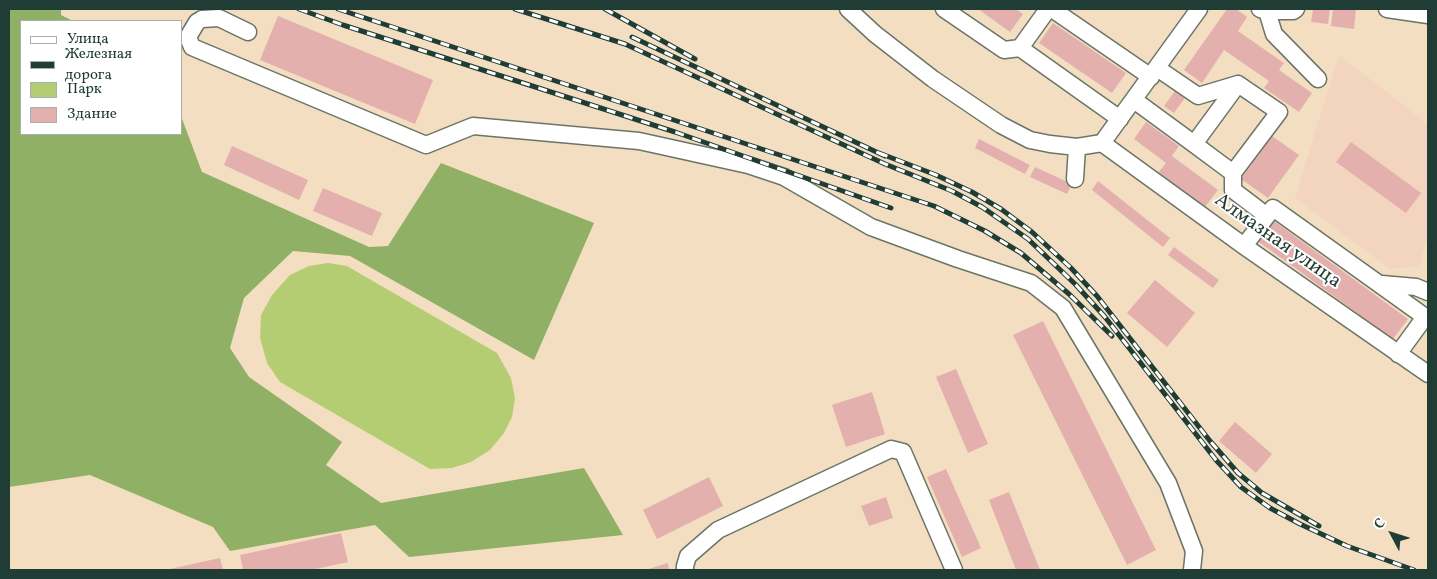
<!DOCTYPE html>
<meta charset="utf-8">
<style>
body{margin:0}
#map{position:relative;width:1437px;height:579px;overflow:hidden;background:#f4dec2;font-family:Vollkorn,serif}
canvas{display:block}
.frame{position:absolute;inset:0;border:10px solid #1f3d34;pointer-events:none}
.legend{position:absolute;left:20px;top:20px;width:162px;height:115px;box-sizing:border-box;background:#fff;border:1px solid #a5b1ae;margin:0;padding:6px 9px;list-style:none;font-size:15px;color:#1f3d34}
.legend li{display:flex;align-items:center;gap:10px;height:25px}
.legend b{width:25px;border:1px solid #a5b1ae}
.north{position:absolute;left:1367px;top:509px;width:50px;height:50px;-webkit-text-stroke:4px #fff;paint-order:stroke;rotate:310deg;font-size:14px;font-weight:700;line-height:20px;text-align:center;color:#1f3d34}
.north::after{content:'';display:block;margin:auto;width:18px;height:22px;background:#1f3d34;clip-path:polygon(50% 0,100% 100%,50% 72%,0 100%)}
</style>
<div id="map">
<canvas width="1437" height="579"></canvas>
<div class="frame"></div>
<ul class="legend">
<li><b style="height:6px;background:#fff"></b>Улица</li>
<li><b style="height:6px;background:#1f3d34"></b>Железная дорога</li>
<li><b style="height:14px;background:#b4cd73"></b>Парк</li>
<li><b style="height:14px;background:#e3b0ad"></b>Здание</li>
</ul>
<div class="north">С</div>
</div>
<script>
const ctx = document.querySelector('canvas').getContext('2d');
ctx.lineJoin = 'round';
function fill(path, color) { ctx.fillStyle = color; ctx.fill(path, 'evenodd'); }
const poly = rows => new Path2D(rows.map(r => 'M' + r).join(''));
function trace(path, color, width, dash) { ctx.strokeStyle = color; ctx.lineWidth = width; ctx.lineCap = dash ? 'butt' : 'round'; ctx.setLineDash(dash || []); ctx.stroke(path); }
function label(font, color, halo, rows, align = 'center') {
  ctx.font = font + ' Vollkorn,serif'; ctx.lineWidth = 4; ctx.setLineDash([]); ctx.textBaseline = 'middle'; ctx.strokeStyle = halo; ctx.fillStyle = color; for (const [text, x, y, turn = 0] of rows) {
    ctx.save(); ctx.translate(x, y); ctx.rotate((+turn || 0) * Math.PI / 180); ctx.textAlign = isNaN(turn) ? turn : align; if (halo) ctx.strokeText(text, 0, 0); ctx.fillText(text, 0, 0); ctx.restore();
  }
}
const built = poly([
 [1339,55,1428,124,1428,235,1419,266,1390,269,1295,198]
]);
const green = poly([
 [328,263,347,266,497,353,511,378,515,398,512,417,504,433,490,450,471,462,452,468,430,469,280,382,267,363,260,338,261,315,272,295,290,275,309,266]
]);
const forest = poly([
 [9,9,61,9,61,15,73,21,21,21,21,134,181,134,181,116,202,172,369,247,388,246,441,163,594,223,534,360,350,256,293,251,244,298,230,348,249,377,342,442,326,465,381,503,584,468,623,535,409,557,375,525,230,551,213,527,90,475,9,487]
]);
const building = poly([
 [978,9,1016,9,1023,14,1010,32],
 [1227,9,1236,9,1247,17,1238,31,1284,63,1279,70,1312,93,1299,112,1264,88,1269,81,1224,50,1202,83,1184,70],
 [1313,9,1330,9,1328,24,1311,22],
 [1333,9,1356,9,1354,29,1331,26],
 [278,16,433,80,415,124,260,60],
 [1053,23,1126,73,1112,93,1039,43],
 [1177,88,1187,95,1174,113,1164,106],
 [1146,122,1179,146,1172,156,1218,190,1205,207,1158,173,1166,163,1134,139],
 [1272,136,1299,155,1268,198,1241,179],
 [979,139,1030,165,1025,174,975,148],
 [1351,142,1421,193,1406,213,1336,162],
 [232,146,308,180,299,200,224,165],
 [1035,167,1072,184,1067,194,1030,177],
 [1098,181,1170,238,1163,247,1092,190],
 [323,188,382,213,372,236,313,211],
 [1274,221,1408,319,1393,339,1259,242],
 [1174,247,1219,280,1213,288,1168,255],
 [1155,280,1195,313,1167,347,1127,313],
 [1043,321,1156,550,1127,565,1013,335],
 [956,369,988,444,968,453,936,377],
 [872,392,885,434,846,447,832,405],
 [1235,422,1272,454,1256,473,1219,441],
 [946,469,981,548,962,557,927,477],
 [709,477,723,506,657,539,643,510],
 [1009,492,1040,570,1016,570,989,500],
 [886,497,893,518,869,526,861,506],
 [341,533,348,562,311,570,243,570,240,555],
 [220,558,223,570,171,570,170,569],
 [668,563,669,570,645,570]
]);
const minor = poly([
 [848,9,875,34,933,79,1001,125,1030,140,1050,144,1077,147,1102,143,1199,9],
 [944,9,1004,50,1020,48,1120,119],
 [1052,9,1151,77],
 [1260,9,1267,11,1293,11,1296,9],
 [1387,9,1428,15],
 [1267,11,1274,34,1318,79],
 [248,32,219,18,202,19,197,22,188,37,192,47,426,145,473,126,639,141,748,165,784,177,871,227,958,259,1031,283,1063,308,1168,483,1194,551,1192,570],
 [1020,48,1048,9],
 [1157,68,1198,96,1238,84],
 [1134,100,1194,144,1233,173,1279,112,1238,84,1194,144],
 [1102,143,1244,246,1428,374],
 [1233,173,1233,190,1267,216],
 [1075,179,1077,147],
 [1244,246,1273,208,1428,319],
 [1382,284,1416,287,1428,292],
 [1398,354,1425,317],
 [685,570,685,566,688,556,718,530,891,449,903,452,954,570]
]);
const rail = poly([
 [299,9,343,25,675,132,891,208],
 [338,9,934,206,985,231,1021,253,1069,294,1112,336],
 [515,9,625,44,885,164,952,191,982,207,1028,239,1076,285,1105,317,1216,460,1241,487,1270,508,1300,524,1347,546,1414,570],
 [605,9,695,59],
 [632,37,885,156],
 [879,153,936,175,972,192,1001,209,1032,232,1071,268,1097,296,1210,441,1238,473,1262,493,1319,526]
]);
const streetNames = [
 ["Алмазная улица",1277,242,35]
];
fill(built, '#f3d4bf');
fill(green, '#b4cd73');
fill(forest, '#8fb065');
fill(building, '#e3b0ad');
trace(minor, '#6a7566', 19);
trace(minor, '#fff', 16);
trace(rail, '#1f3d34', 5);
trace(rail, '#fff', 3, [9]);
label('20px', '#1f3d34', '#fff', streetNames);
</script>
